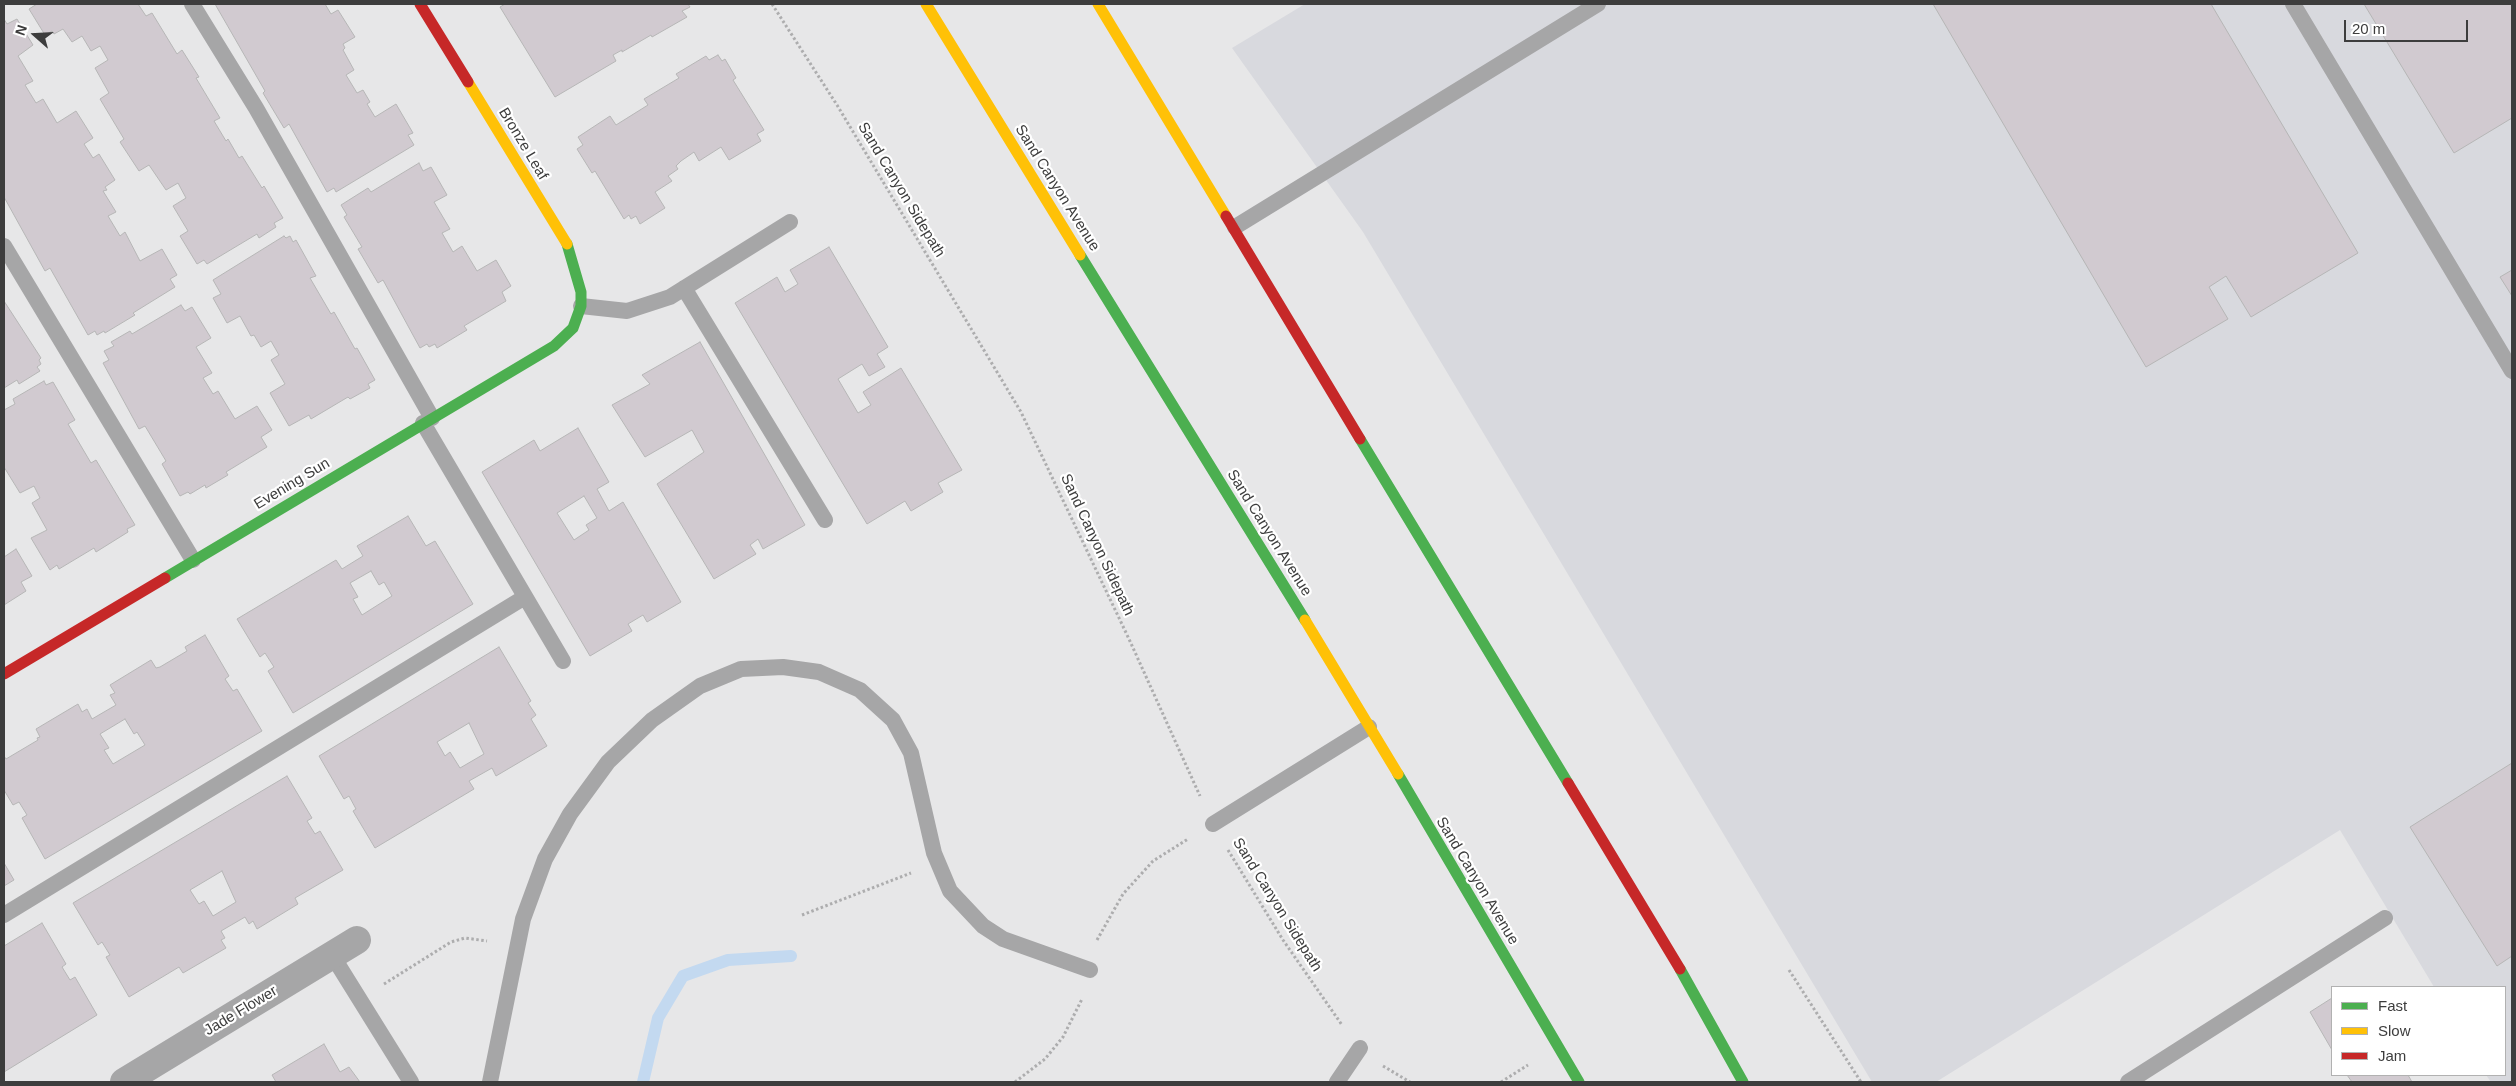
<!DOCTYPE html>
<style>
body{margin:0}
#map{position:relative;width:2516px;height:1086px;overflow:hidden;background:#e7e7e8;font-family:Helvetica,sans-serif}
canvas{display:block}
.frame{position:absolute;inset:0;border:5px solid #3d3d3d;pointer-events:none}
.legend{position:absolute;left:2331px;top:986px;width:175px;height:90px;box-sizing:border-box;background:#fff;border:1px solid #b1b1b1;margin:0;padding:6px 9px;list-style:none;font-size:15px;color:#3d3d3d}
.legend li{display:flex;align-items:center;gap:10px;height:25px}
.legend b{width:25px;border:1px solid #b1b1b1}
.north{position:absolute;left:10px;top:10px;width:50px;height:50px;-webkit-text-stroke:4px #fff;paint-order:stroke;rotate:289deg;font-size:14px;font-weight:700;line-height:20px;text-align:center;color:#3d3d3d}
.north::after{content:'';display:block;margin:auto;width:18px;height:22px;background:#3d3d3d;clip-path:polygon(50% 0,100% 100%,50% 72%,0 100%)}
.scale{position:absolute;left:2344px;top:20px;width:124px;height:22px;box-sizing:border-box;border:2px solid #3d3d3d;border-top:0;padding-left:6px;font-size:15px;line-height:18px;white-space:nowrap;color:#3d3d3d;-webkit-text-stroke:4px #fff;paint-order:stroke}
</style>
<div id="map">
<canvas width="2516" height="1086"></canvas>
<div class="frame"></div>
<ul class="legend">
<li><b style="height:6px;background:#4caf50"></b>Fast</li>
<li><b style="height:6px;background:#ffc107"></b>Slow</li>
<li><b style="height:6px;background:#c62828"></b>Jam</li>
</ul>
<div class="north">N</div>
<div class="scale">20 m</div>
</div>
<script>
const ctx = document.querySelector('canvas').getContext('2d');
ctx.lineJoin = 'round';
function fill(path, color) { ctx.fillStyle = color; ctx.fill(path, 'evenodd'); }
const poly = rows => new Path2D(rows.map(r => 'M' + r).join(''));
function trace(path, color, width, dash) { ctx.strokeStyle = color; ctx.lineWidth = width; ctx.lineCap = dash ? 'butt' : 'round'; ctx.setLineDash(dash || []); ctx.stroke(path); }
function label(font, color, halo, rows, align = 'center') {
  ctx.font = font + ' Helvetica,sans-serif'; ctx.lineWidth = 4.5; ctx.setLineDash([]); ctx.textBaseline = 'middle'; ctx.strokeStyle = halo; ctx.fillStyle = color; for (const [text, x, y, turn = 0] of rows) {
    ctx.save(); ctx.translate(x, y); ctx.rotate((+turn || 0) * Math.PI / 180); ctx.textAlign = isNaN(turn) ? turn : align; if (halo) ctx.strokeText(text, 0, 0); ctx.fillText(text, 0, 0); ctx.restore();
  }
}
const built = poly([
 [1305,4,2512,4,2512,1082,2491,1082,2486,1075,2505,1075,2505,987,2434,987,2340,830,1936,1082,1872,1082,1363,232,1232,48]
]);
const stream = poly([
 [643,1082,658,1018,683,976,728,960,791,956]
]);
const building = poly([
 [37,4,138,4,146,16,152,13,177,54,182,50,199,77,196,78,220,118,214,121,226,141,228,139,239,158,242,156,262,188,264,186,283,218,274,223,276,227,259,238,257,234,207,264,204,260,197,264,180,236,188,231,173,206,186,198,178,183,166,190,149,165,139,171,120,142,124,139,100,99,109,93,95,68,108,60,100,46,91,51,82,36,72,42,63,29,54,34,52,31,45,35,29,9,37,4],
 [215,4,325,4,331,14,338,10,355,37,343,44,345,48,343,50,354,70,346,75,357,93,363,90,370,102,367,104,375,117,396,104,413,133,408,135,414,145,336,192,334,188,327,192,289,124,284,128,263,93,265,91,215,4],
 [505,4,688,4,690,7,682,11,687,17,652,37,651,35,622,52,622,50,613,55,616,61,555,97,500,7,505,4],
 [1933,4,2211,4,2358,253,2251,317,2226,276,2209,287,2228,319,2146,367,1933,4],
 [2364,4,2512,4,2512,118,2454,153,2364,4],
 [4,19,7,24,17,19,33,45,18,56,33,81,25,85,36,103,43,99,57,123,76,111,93,138,84,144,93,158,99,154,115,180,105,187,107,190,103,191,116,212,108,216,120,236,125,232,140,261,162,249,177,275,170,279,175,287,133,313,135,315,105,333,104,331,97,335,95,331,88,335,50,268,45,271,4,197,4,19],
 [718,55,722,61,725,59,736,78,733,80,764,130,757,134,761,141,729,160,721,147,699,161,694,152,681,161,676,166,678,169,668,176,672,181,655,192,665,208,640,224,636,216,631,219,629,215,624,219,595,171,592,173,577,149,583,145,578,137,610,116,616,125,648,105,644,99,679,78,676,74,706,56,709,60,718,55],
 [419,163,423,171,431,167,447,195,434,202,450,229,442,233,453,252,462,246,477,271,496,260,511,286,502,292,506,301,464,326,467,330,437,348,435,344,429,347,427,344,420,348,383,280,378,283,358,249,362,247,344,217,347,215,341,205,368,188,371,192,419,163],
 [284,236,286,238,290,236,293,242,296,240,316,276,310,278,331,314,334,312,355,349,357,348,375,380,368,384,370,388,350,399,348,397,311,419,309,415,289,426,270,393,285,384,271,360,279,355,271,341,261,347,254,335,251,336,240,316,227,323,213,298,221,294,213,280,284,236],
 [829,247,888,347,877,354,885,367,869,376,862,364,838,379,858,413,871,405,863,392,901,368,962,470,938,483,943,492,911,511,905,501,867,524,735,303,777,277,785,292,798,284,790,270,829,247],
 [2512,270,2512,296,2500,277,2512,270],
 [4,301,41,358,39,360,41,364,37,367,40,371,19,384,17,380,4,388,4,301],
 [181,305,185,311,192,307,211,338,196,347,212,373,203,378,213,394,218,391,235,419,257,406,272,430,261,437,267,447,226,472,228,475,206,488,205,485,190,494,188,492,180,496,162,464,166,461,145,426,139,429,103,363,109,360,104,351,114,346,111,342,130,331,132,334,181,305],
 [700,342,805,525,763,549,758,539,750,545,756,554,714,579,657,484,704,452,692,430,645,457,612,405,650,384,642,375,700,342],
 [44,381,46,385,53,382,75,420,68,424,91,463,96,460,135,525,127,529,128,532,96,552,94,548,59,569,57,565,50,570,31,538,47,530,32,503,40,498,34,486,20,493,4,467,4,410,15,404,13,399,44,381],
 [578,428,609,482,597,489,609,511,623,502,681,602,647,622,643,615,628,624,632,631,590,656,482,472,534,440,540,451,578,428],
 [584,496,597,518,586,525,589,530,574,540,557,513,584,496],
 [408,516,426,546,435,541,473,604,293,713,268,671,274,667,265,653,260,657,237,619,336,560,342,569,363,556,357,546,408,516],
 [371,571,379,585,384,582,392,596,362,615,353,599,358,597,350,583,371,571],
 [16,549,32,576,21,582,26,591,4,605,4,557,16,549],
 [205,635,229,676,225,679,233,691,237,689,262,731,45,859,22,818,27,815,19,802,13,805,4,790,4,756,6,759,38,740,37,738,40,737,36,729,78,704,82,712,87,709,92,719,116,705,110,695,115,693,110,685,151,660,156,668,160,667,187,651,185,647,205,635],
 [125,719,134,734,137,732,145,745,113,764,104,750,109,748,100,734,125,719],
 [499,647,531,701,528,703,536,715,531,719,547,746,496,776,492,768,469,781,474,789,375,848,353,811,356,809,349,796,344,799,319,756,499,647],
 [469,723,484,754,460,768,450,752,445,756,437,742,469,723],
 [2512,763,2512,956,2497,966,2410,827,2512,763],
 [287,776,312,818,307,821,315,834,320,831,343,870,295,898,298,904,257,929,253,921,249,924,245,917,221,931,225,938,221,940,226,948,183,973,179,967,129,997,106,957,110,955,102,942,98,945,73,903,287,776],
 [222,871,236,902,213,916,204,901,199,904,190,890,222,871],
 [4,863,14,880,4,886,4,863],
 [42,923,66,964,62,967,70,980,75,977,97,1015,4,1072,4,946,42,923],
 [2332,998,2332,1050,2310,1012,2332,998],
 [324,1044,340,1072,349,1067,360,1082,276,1082,272,1075,324,1044],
 [2347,1075,2408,1075,2412,1082,2352,1082,2347,1075]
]);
const path = poly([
 [772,4,837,105,1021,412,1129,639,1200,796],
 [1228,850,1283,940,1342,1025],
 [802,915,911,873],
 [1097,940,1123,894,1153,861,1188,839],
 [1789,970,1861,1082],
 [384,984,451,942,465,938,487,941],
 [1383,1066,1410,1082],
 [1015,1082,1045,1059,1063,1037,1082,999],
 [1501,1082,1528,1065]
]);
const lane = poly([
 [192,4,256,108,432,418],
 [2293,4,2512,371],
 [1235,227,1598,4],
 [4,246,193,560],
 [684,288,825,520],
 [581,306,627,311,670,297,790,222],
 [423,423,563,661],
 [1213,824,1369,727],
 [4,915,525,597],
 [332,955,411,1082],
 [490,1082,523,919,545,859,570,814,608,762,652,720,700,686,741,669,783,667,819,672,860,690,893,720,911,753,934,853,950,891,983,926,1003,939,1090,970],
 [1337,1082,1360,1048],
 [2128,1082,2385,918]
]);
const street = poly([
 [124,1082,357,940]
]);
const fast = poly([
 [1080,255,1305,620],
 [1360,439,1568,783],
 [165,578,554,346,573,328,581,306,581,292,567,244],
 [1398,774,1579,1082],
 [1680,969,1743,1082]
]);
const slow = poly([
 [926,4,1080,255],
 [1098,4,1226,216],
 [468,82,567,244],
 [1305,620,1398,774]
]);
const jam = poly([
 [420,4,468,82],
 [1226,216,1360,439],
 [4,674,165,578],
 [1568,783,1680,969]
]);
const streetNames = [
 ["Bronze Leaf",523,144,59],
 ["Sand Canyon Avenue",1057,188,58],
 ["Sand Canyon Sidepath",901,190,59],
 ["Evening Sun",292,484,-31],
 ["Sand Canyon Avenue",1269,533,58],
 ["Sand Canyon Sidepath",1097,545,65],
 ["Sand Canyon Avenue",1477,881,59],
 ["Sand Canyon Sidepath",1277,905,58],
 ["Jade Flower",241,1011,-31]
];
fill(built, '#d8d9de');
trace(stream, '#c3d9f0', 12);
fill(building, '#d1cad0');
trace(building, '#b6b6b6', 1);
trace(path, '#adadae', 3, [2.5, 2.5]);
trace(lane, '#a6a6a7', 16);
trace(street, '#a6a6a7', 28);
trace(fast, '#4caf50', 11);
trace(slow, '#ffc107', 11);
trace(jam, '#c62828', 11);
label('15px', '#3d3d3d', '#fff', streetNames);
</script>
